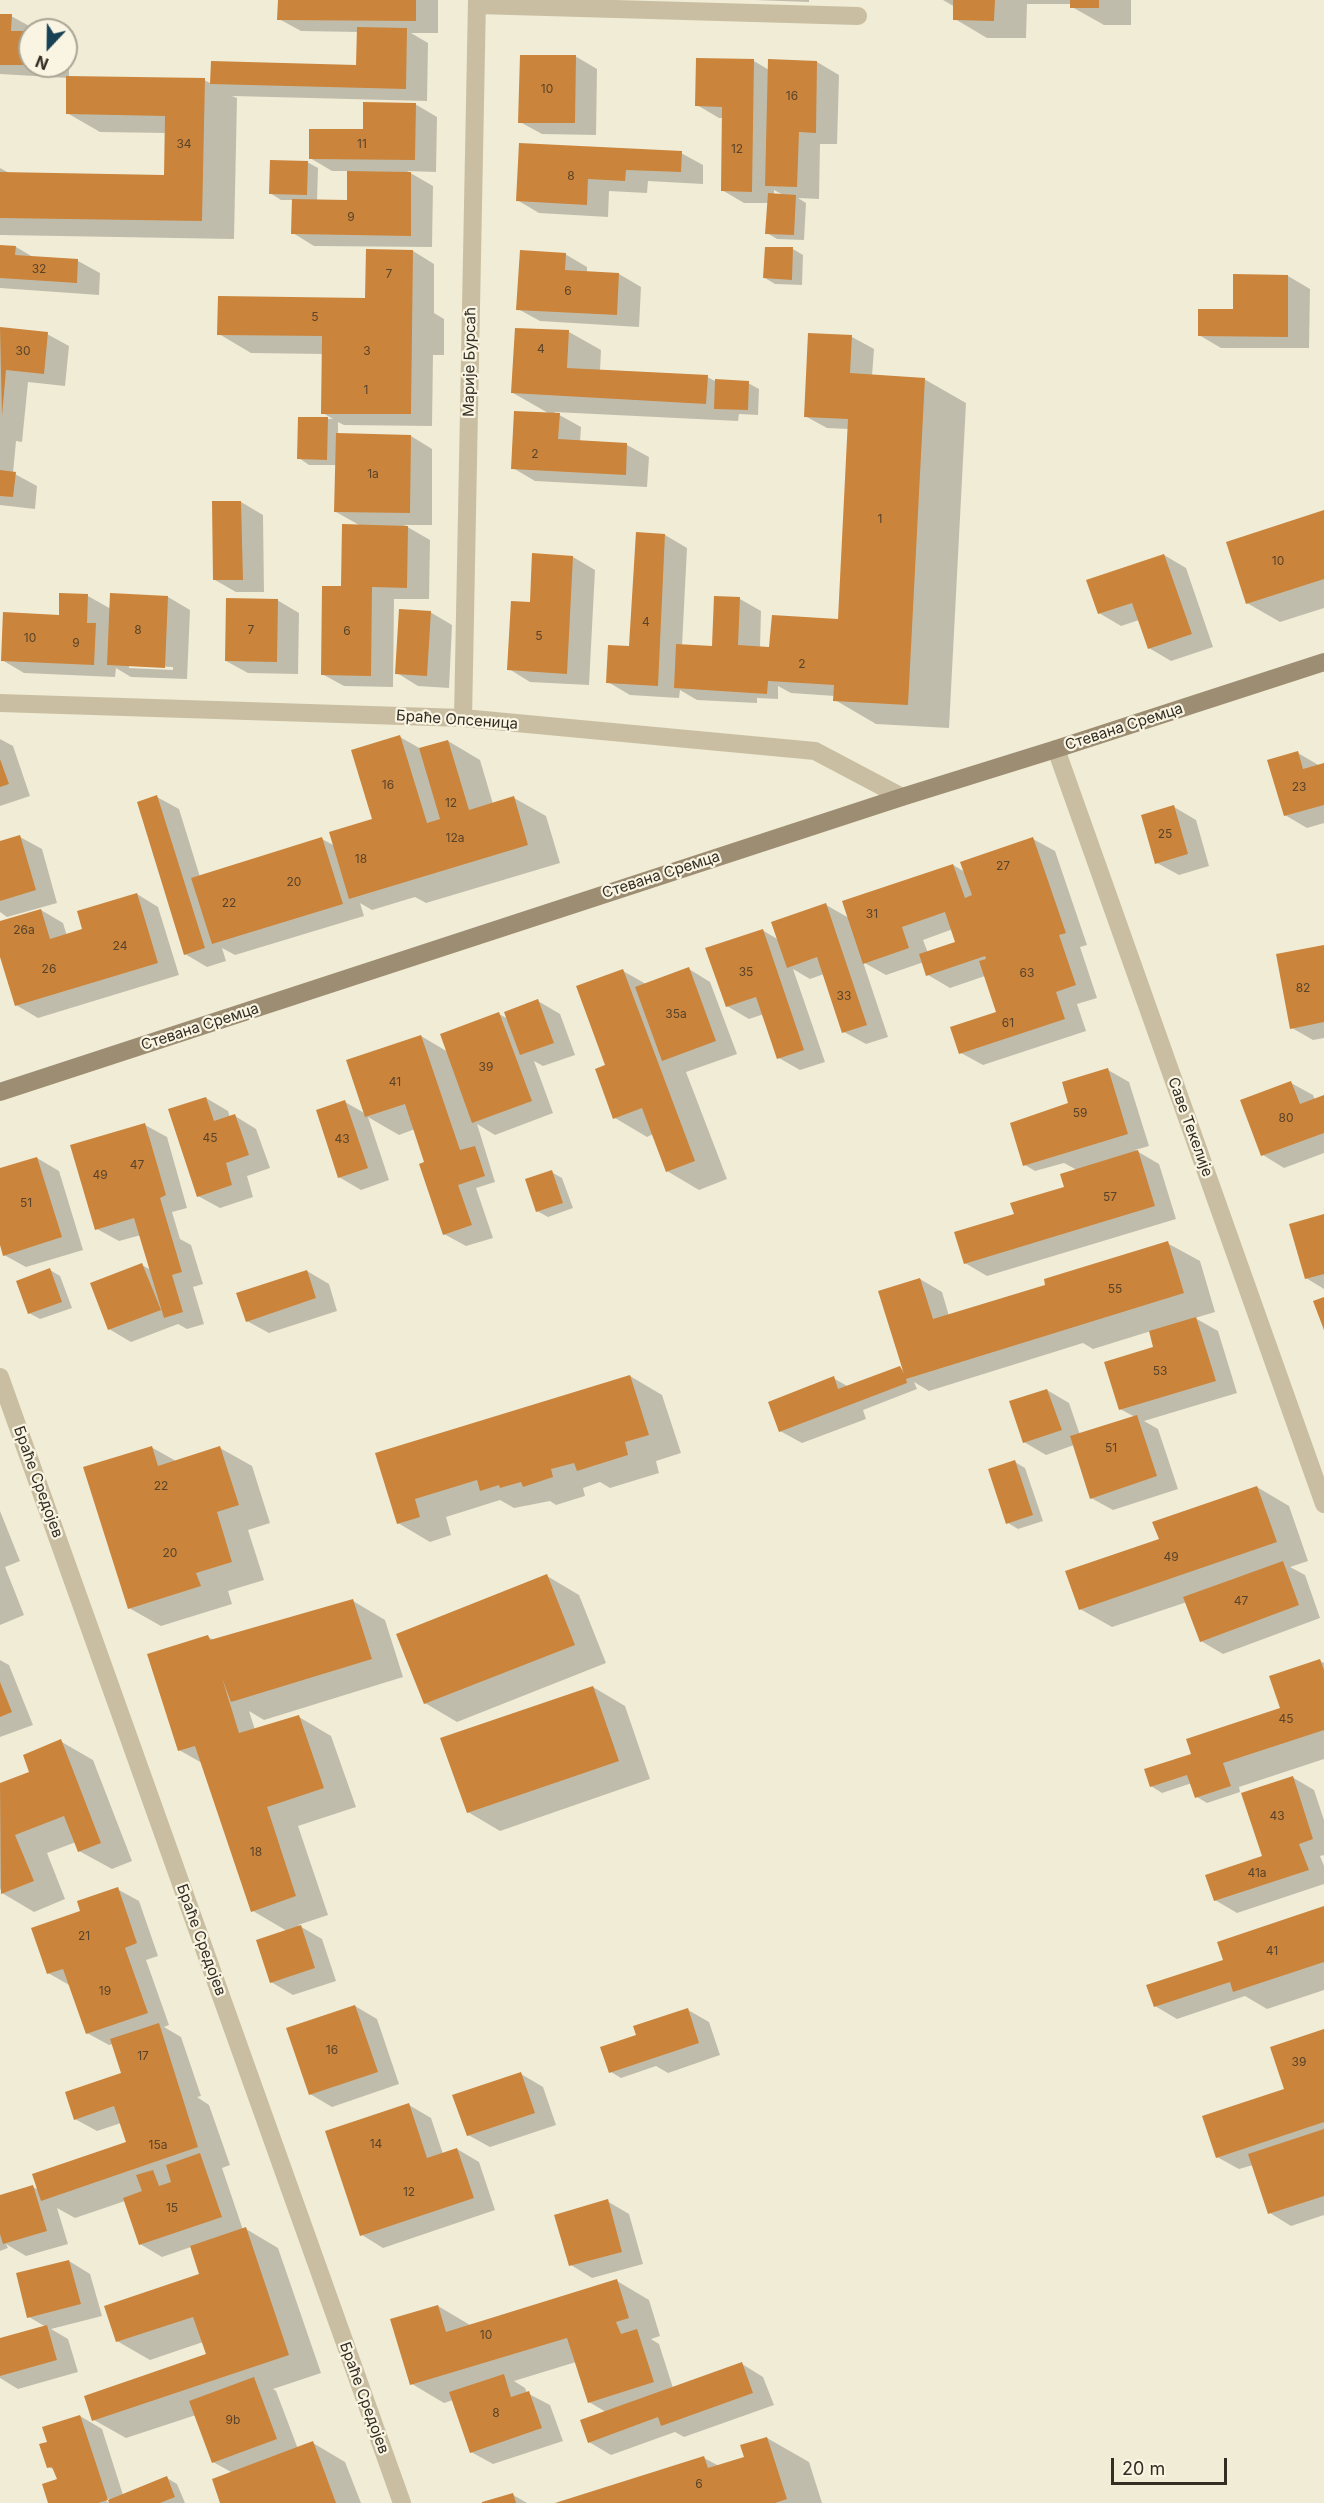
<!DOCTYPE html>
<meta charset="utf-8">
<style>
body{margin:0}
#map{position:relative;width:1324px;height:2503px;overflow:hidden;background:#f1ecd6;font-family:Inter,sans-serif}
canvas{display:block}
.north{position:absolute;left:18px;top:18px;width:60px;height:60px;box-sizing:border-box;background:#f9f5e2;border:2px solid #aaa596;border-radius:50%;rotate:202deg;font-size:16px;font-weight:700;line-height:24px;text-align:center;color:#332d24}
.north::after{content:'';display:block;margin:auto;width:21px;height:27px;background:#194156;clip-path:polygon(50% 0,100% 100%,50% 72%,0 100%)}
.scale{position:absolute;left:1111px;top:2458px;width:116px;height:27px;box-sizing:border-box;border:3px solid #332d24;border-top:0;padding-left:8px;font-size:18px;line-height:21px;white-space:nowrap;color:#332d24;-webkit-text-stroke:4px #f9f5e2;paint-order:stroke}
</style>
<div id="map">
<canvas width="1324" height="2503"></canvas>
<div class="north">N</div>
<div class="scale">20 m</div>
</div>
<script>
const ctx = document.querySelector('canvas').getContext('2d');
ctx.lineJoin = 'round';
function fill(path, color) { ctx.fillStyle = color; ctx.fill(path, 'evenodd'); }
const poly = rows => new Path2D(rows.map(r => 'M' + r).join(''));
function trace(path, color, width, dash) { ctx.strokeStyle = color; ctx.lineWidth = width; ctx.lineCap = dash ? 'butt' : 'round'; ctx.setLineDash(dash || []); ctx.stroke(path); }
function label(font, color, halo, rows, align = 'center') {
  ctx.font = font + ' Inter,sans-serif'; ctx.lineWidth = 4.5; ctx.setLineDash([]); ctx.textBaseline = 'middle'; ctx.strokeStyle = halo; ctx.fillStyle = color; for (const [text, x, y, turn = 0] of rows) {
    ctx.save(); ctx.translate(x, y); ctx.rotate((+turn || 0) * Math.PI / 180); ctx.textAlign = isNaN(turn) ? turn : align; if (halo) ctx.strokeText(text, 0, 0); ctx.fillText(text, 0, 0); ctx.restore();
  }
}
const shadow = poly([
 [279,0,438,0,438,33,411,33,428,43,427,101,232,96,237,98,234,239,0,235,0,168,11,174,165,176,166,133,100,132,67,113,68,78,0,74,0,15,11,16,33,28,30,30,30,66,66,66,66,44,69,46,69,77,204,80,212,84,212,62,357,66,358,32,301,31,279,19],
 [755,0,809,0,809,2],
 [943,0,1131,0,1131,25,1104,25,1072,7,1072,4,1027,4,1026,38,987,38,955,19,955,7],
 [575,56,597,69,596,135,542,134,520,122],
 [754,61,769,70,817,62,839,75,837,144,820,144,819,199,798,198,806,203,804,240,777,239,767,233,769,203,744,203,722,190,724,118,719,118,697,105],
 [774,190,785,196,774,195],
 [415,104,437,117,436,172,407,171,433,186,432,247,314,246,293,233,293,200,281,200,270,193,307,162,318,168,317,201,348,202,349,171,332,171,310,158],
 [520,144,681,153,703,165,703,184,648,181,647,193,609,191,608,217,539,213,517,200],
 [0,246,16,247,33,257,78,261,100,273,99,295,0,288],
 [793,249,803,255,802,285,775,284,765,278],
 [413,251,434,264,434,313,444,319,444,355,433,355,432,426,344,425,338,422,338,435,411,436,432,449,432,525,404,525,430,540,429,599,394,599,393,687,344,686,322,674,342,588,361,526,336,512,337,465,309,465,299,458,299,418,333,419,323,413,323,354,251,353,219,334,371,300],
 [565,254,587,267,587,272,619,274,641,287,639,327,540,321,518,309],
 [1288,276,1310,289,1309,348,1221,348,1199,335],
 [0,329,47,334,69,346,65,386,28,382,22,442,16,441,13,473,37,486,35,509,0,505],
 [516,329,569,332,601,350,600,371,707,377,715,381,748,383,759,389,758,415,739,414,738,421,554,412,581,427,580,442,627,445,649,457,647,487,535,481,513,468,550,414,513,393],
 [852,337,874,349,872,376,924,379,966,403,949,728,876,724,835,700,835,696,791,693,778,686,778,699,757,698,757,703,697,700,680,690,679,698,630,695,608,682,630,647,665,535,687,548,682,646,713,648,740,599,761,611,760,648,769,648,839,620,849,429,827,428,805,416],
 [213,502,241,502,263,515,264,592,236,592,215,580],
 [1324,512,1324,608,1280,622,1247,603],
 [1164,555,1186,568,1213,647,1171,661,1149,648,1139,620,1121,626,1099,613],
 [573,557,595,570,589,685,530,682,509,669,531,604],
 [88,596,111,609,168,597,190,610,187,679,131,677,116,668,115,677,24,673,2,660],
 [129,665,173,667,173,670,129,668],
 [277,600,299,613,298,674,248,673,226,661],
 [430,612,452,625,449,688,418,686,397,673],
 [400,737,421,749,448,741,480,760,493,804,514,798,546,816,560,863,426,903,415,897,372,910,360,903,364,916,235,955,222,948,226,961,207,967,185,954,157,797,179,809,200,877,322,839,335,846,374,820],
 [0,739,13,746,30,796,0,806],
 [1298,753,1320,766,1324,764,1324,823,1307,828,1285,815],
 [1174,807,1196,820,1209,866,1179,875,1157,863],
 [20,837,42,849,57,903,7,917,0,912,0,842],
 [1033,839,1055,851,1087,945,1080,947,1097,998,1077,1004,1086,1031,983,1065,961,1053,998,1013,985,976,950,988,928,975,924,962,886,975,863,962,888,1037,866,1044,844,1032,824,974,810,979,793,969,825,1062,800,1070,779,1058,764,1014,749,1019,727,1006,762,930,779,940,826,905,849,918,953,865,965,872],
 [953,929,957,943,928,953,923,940],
 [137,894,158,907,179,975,38,1018,16,1005,0,952,0,923,41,910,63,923,67,936,84,930],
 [1324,946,1324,1038,1313,1040,1292,1028],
 [689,969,710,982,737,1054,686,1072,727,1179,699,1190,667,1171,653,1134,647,1137,615,1118,607,1065,623,971,646,984],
 [538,1001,560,1014,575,1055,543,1066,534,1061,553,1113,495,1135,477,1124,495,1182,476,1188,493,1238,466,1246,444,1234,428,1162,415,1129,399,1135,368,1117,389,1180,361,1190,339,1177,345,1102,366,1114,421,1036,448,1052,499,1014,508,1019],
 [1108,1070,1129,1082,1149,1146,1135,1150,1159,1164,1176,1219,987,1276,965,1263,1016,1215,1066,1188,1077,1170,1064,1163,1035,1171,1025,1165,1070,1104],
 [1291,1083,1313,1095,1315,1100,1324,1097,1324,1153,1284,1168,1263,1155],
 [206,1098,228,1111,230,1118,235,1116,256,1129,270,1168,247,1176,253,1197,220,1208,198,1196],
 [145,1125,167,1137,187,1208,172,1212,180,1239,191,1245,203,1284,193,1287,204,1324,187,1329,178,1324,131,1342,109,1329,142,1265,151,1270,141,1235,119,1241,97,1229],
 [37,1158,59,1171,83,1250,26,1267,4,1255,0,1240,0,1170],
 [551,1172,562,1178,573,1208,548,1217,537,1211],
 [1324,1216,1324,1289,1306,1278],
 [1167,1243,1200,1261,1215,1312,1195,1318,1218,1331,1237,1393,1144,1421,1158,1429,1178,1489,1113,1510,1091,1498,1074,1445,1046,1455,1024,1442,1047,1390,1069,1403,1080,1435,1135,1417,1120,1409,1155,1348,1151,1331,1093,1349,1083,1343,929,1391,914,1382,917,1389,863,1410,866,1419,802,1443,780,1431,833,1378,849,1387,900,1368,904,1370,920,1279,942,1292,949,1316,1045,1286],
 [50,1270,60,1276,72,1308,40,1319,29,1313],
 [307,1271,329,1284,337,1311,269,1333,247,1321],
 [630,1376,662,1395,681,1453,656,1461,659,1473,610,1488,600,1482,583,1488,585,1496,556,1505,550,1501,514,1508,500,1500,446,1517,451,1535,430,1542,398,1523,376,1454],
 [151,1447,176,1461,220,1448,252,1466,270,1523,248,1530,264,1580,228,1591,232,1604,161,1626,129,1608],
 [1015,1462,1025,1468,1043,1521,1018,1529,1008,1523],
 [1257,1487,1289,1506,1308,1561,1290,1567,1305,1575,1320,1618,1223,1654,1201,1641,1187,1602,1112,1627,1080,1609,1161,1540],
 [0,1511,20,1561,5,1567,24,1615,0,1625],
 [547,1576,579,1595,606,1663,457,1722,425,1703],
 [353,1601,385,1620,403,1677,264,1720,249,1711,255,1730,299,1717,331,1736,356,1807,298,1826,328,1915,298,1925,322,1939,336,1981,293,1995,271,1982,287,1931,253,1911,202,1763,179,1750,208,1637,214,1640],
 [0,1660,9,1665,33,1725,0,1737],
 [1320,1661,1324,1663,1324,1759,1239,1787,1240,1792,1207,1803,1197,1797,1192,1783,1162,1793,1151,1786,1193,1755,1282,1709],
 [593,1687,625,1706,650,1779,500,1831,468,1812],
 [60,1741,93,1760,132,1861,112,1869,79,1851,76,1842,47,1853,65,1899,34,1912,2,1893,0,1888,0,1785,31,1773],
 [1292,1777,1314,1790,1324,1820,1324,1855,1320,1856,1324,1866,1324,1884,1237,1913,1215,1900,1264,1857],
 [117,1889,139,1901,158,1956,146,1960,169,2025,164,2027,181,2037,201,2096,197,2097,209,2105,230,2165,222,2168,243,2230,246,2229,278,2248,321,2373,273,2389,276,2391,298,2449,313,2443,345,2462,361,2503,222,2503,233,2473,213,2462,196,2415,126,2438,94,2420,208,2355,203,2342,150,2360,117,2341,201,2275,191,2247,162,2257,140,2244,125,2201,75,2218,57,2208,68,2244,26,2256,6,2244,8,2248,0,2251,0,2196,33,2187,39,2190,128,2143,121,2123,97,2131,75,2119,123,2074,113,2044,109,2045,87,2033,71,1986,48,1973,82,1912],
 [1324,1908,1324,1990,1267,2009,1245,1996,1177,2019,1155,2006,1225,1961],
 [355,2006,377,2019,399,2084,332,2107,310,2094],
 [688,2010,709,2022,720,2055,668,2073,656,2066,621,2078,611,2072],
 [1324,2031,1324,2215,1291,2226,1270,2213,1253,2165,1239,2169,1217,2157,1288,2089],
 [521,2074,543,2087,556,2125,490,2147,468,2135],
 [409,2105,431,2118,443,2154,457,2149,479,2162,495,2210,383,2248,362,2235],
 [607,2201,629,2214,643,2264,592,2278,571,2265],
 [69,2261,90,2274,102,2316,51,2329,68,2339,78,2372,18,2389,0,2378,0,2340,46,2327,29,2317],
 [617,2281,649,2300,660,2336,651,2339,659,2344,673,2388,742,2364,763,2377,774,2405,684,2437,675,2432,611,2455,589,2442,606,2412,589,2402,576,2362,514,2381,525,2388,527,2393,550,2405,563,2441,493,2464,471,2452,453,2400,444,2403,412,2384,438,2306,470,2325],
 [80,2416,102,2429,123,2495,167,2478,177,2484,185,2503,50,2503,59,2480,56,2471,49,2467,48,2443],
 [102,2495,109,2499,109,2503,101,2497],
 [767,2438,809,2462,822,2503,559,2503,704,2458,719,2466,746,2458],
 [513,2495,527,2503,486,2503]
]);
const building = poly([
 [278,0,416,0,416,21,277,20],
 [953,0,995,0,994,21,953,20],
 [1070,0,1099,0,1099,8,1070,8],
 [0,14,12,14,11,31,30,31,30,65,0,65],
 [357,27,407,28,406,89,210,84,211,61,356,65],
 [520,55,576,55,575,123,518,123],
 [696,58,754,59,752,192,721,191,722,107,695,106],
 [768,59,817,61,816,133,799,132,797,187,765,186],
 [66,76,205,78,202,221,0,218,0,172,164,175,165,116,66,114],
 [363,102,416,103,415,160,309,159,309,129,363,129],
 [519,143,682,151,681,172,626,170,625,181,588,179,587,205,516,201],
 [270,160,308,161,307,195,269,194],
 [347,171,411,172,411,236,291,234,292,199,347,200],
 [768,193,796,195,794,235,765,234],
 [0,245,16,246,15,255,78,259,77,283,0,278],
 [765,247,793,247,792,280,763,278],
 [366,249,413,250,411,414,321,414,322,336,217,335,218,296,365,298],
 [520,250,566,253,565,270,619,273,617,315,516,310],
 [1233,274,1288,275,1288,337,1198,336,1198,309,1233,309],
 [0,327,48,332,44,374,6,370,2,416],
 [515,328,569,330,567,368,708,375,706,404,511,393],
 [808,333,852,335,850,373,925,378,908,705,833,701,834,685,768,681,767,694,674,688,676,644,712,646,714,596,740,597,738,645,769,647,772,615,838,619,848,419,804,417],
 [715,379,749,381,748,410,714,409],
 [514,411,560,413,558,439,627,443,626,475,511,469],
 [298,417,328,417,327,460,297,459],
 [336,433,411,435,410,513,334,512],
 [0,470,16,472,13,497,0,496],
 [212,501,241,501,243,580,213,580],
 [1324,510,1324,579,1246,604,1226,542],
 [342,524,408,526,407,588,372,587,371,676,321,675,322,586,341,586],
 [636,532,665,534,658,686,606,683,608,645,629,646],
 [532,553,573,556,567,674,507,670,511,601,530,602],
 [1164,554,1192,634,1148,649,1132,603,1098,614,1086,580],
 [59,593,88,594,87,623,96,623,94,665,1,661,3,612,59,615],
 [110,593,168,596,165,668,107,665],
 [226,598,278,599,277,662,225,661],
 [399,609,431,611,427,676,395,674],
 [400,735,427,823,440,819,419,748,448,740,469,810,514,796,528,845,349,899,329,832,372,819,351,750],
 [1298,751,1303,769,1324,763,1324,805,1284,816,1267,760],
 [0,759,9,784,0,787],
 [157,795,205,948,184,955,137,802],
 [1174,805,1188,854,1155,864,1141,815],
 [20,835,36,890,0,901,0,841],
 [322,837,343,904,212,944,191,878],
 [1033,837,1066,933,1059,935,1076,985,1056,992,1065,1019,959,1054,950,1027,996,1012,979,961,986,959,985,956,926,976,919,954,955,942,945,912,902,927,909,948,863,964,842,901,953,864,965,898,972,895,960,862],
 [137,893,158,963,15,1006,0,957,0,921,41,909,50,939,82,929,77,911],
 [826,903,867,1025,842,1033,817,957,787,968,771,922],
 [763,929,804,1050,777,1059,756,997,726,1007,705,948],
 [1324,945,1324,1022,1290,1029,1276,954],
 [689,967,716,1041,662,1061,635,987],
 [623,969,695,1161,666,1172,642,1108,613,1119,595,1069,605,1065,576,986],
 [538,999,554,1043,520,1055,504,1012],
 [499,1012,532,1101,472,1123,440,1034],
 [421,1035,460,1150,475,1146,485,1176,458,1185,472,1225,443,1235,419,1164,424,1162,405,1104,365,1117,346,1060],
 [1108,1068,1128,1134,1023,1166,1010,1123,1068,1103,1062,1082],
 [1291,1081,1300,1104,1324,1095,1324,1133,1261,1156,1240,1100],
 [206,1097,214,1121,235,1114,249,1155,226,1163,232,1185,197,1197,168,1109],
 [345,1100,368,1168,338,1178,316,1110],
 [145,1123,166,1195,160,1198,182,1272,172,1275,183,1312,164,1318,134,1218,95,1230,70,1145],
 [1138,1150,1155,1206,964,1264,954,1232,1014,1214,1010,1203,1064,1187,1060,1174],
 [37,1157,62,1237,3,1256,0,1245,0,1168],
 [552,1170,563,1203,536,1212,525,1179],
 [1324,1214,1324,1274,1305,1279,1289,1224],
 [1168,1241,1184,1293,906,1379,907,1383,779,1432,768,1402,834,1376,838,1389,900,1366,904,1374,878,1291,920,1278,933,1319,1045,1285,1044,1279],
 [142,1263,161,1310,108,1330,90,1283],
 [50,1268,62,1302,28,1314,16,1281],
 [307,1270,316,1298,246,1322,236,1293],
 [1324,1297,1324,1330,1313,1301],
 [1196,1317,1216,1381,1119,1410,1104,1362,1153,1347,1149,1331],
 [630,1375,649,1435,625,1442,628,1455,577,1471,574,1463,551,1469,553,1477,523,1487,521,1482,500,1488,499,1485,480,1491,477,1480,415,1499,420,1517,397,1524,375,1453],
 [1047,1389,1062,1430,1023,1443,1009,1401],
 [1137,1415,1157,1476,1090,1499,1070,1436],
 [152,1446,158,1466,220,1446,239,1505,217,1512,232,1562,196,1573,201,1586,128,1609,83,1467],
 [1015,1460,1033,1515,1006,1524,988,1469],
 [1257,1486,1277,1542,1079,1610,1065,1571,1159,1539,1152,1522],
 [1283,1561,1299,1605,1200,1642,1183,1597],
 [547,1574,575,1645,424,1704,396,1634],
 [353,1599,372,1659,231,1702,222,1678,239,1733,299,1715,324,1788,267,1807,296,1896,251,1912,195,1746,178,1751,147,1654,208,1635,210,1640],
 [1320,1659,1324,1670,1324,1730,1223,1763,1231,1786,1195,1798,1187,1775,1150,1787,1144,1769,1191,1754,1186,1739,1280,1708,1269,1676],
 [0,1682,12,1712,0,1717],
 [593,1686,619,1761,467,1813,440,1738],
 [61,1739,101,1843,78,1852,64,1816,15,1835,34,1881,1,1894,0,1783,29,1772,23,1755],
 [1293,1776,1313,1839,1299,1844,1309,1870,1214,1901,1205,1875,1262,1856,1241,1793],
 [118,1887,137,1943,125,1948,148,2013,86,2034,63,1969,47,1974,31,1928,80,1911,77,1901],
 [1324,1906,1324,1962,1233,1992,1230,1982,1154,2007,1146,1985,1223,1960,1217,1942],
 [301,1925,315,1968,270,1983,256,1940],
 [355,2005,378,2072,309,2095,286,2028],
 [688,2008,699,2043,609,2073,600,2047,636,2035,633,2026],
 [159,2023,198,2147,41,2201,32,2174,126,2142,114,2106,74,2120,65,2092,121,2073,110,2039],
 [1324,2029,1324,2122,1216,2158,1202,2116,1284,2089,1270,2047],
 [521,2072,535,2113,467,2136,452,2095],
 [409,2103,427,2158,457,2148,474,2198,360,2236,325,2131],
 [1324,2129,1324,2196,1268,2214,1248,2154],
 [200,2153,222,2217,139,2245,123,2198,142,2191,136,2175,153,2170,159,2186,171,2182,166,2165],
 [33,2185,47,2231,3,2244,0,2234,0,2195],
 [608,2199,622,2252,569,2266,554,2215],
 [246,2227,289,2355,92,2421,84,2396,206,2354,193,2317,116,2342,104,2306,199,2274,190,2246],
 [69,2260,81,2304,27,2318,16,2273],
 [617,2279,629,2318,616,2322,621,2334,637,2329,654,2382,588,2403,567,2338,410,2385,390,2319,438,2305,446,2332],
 [47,2325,57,2360,0,2376,0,2338],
 [742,2362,753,2393,661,2426,658,2417,588,2443,580,2420],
 [504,2374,511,2397,529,2391,542,2428,470,2453,449,2392],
 [254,2377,277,2439,212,2463,189,2401],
 [80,2415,108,2500,167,2476,175,2497,160,2503,109,2503,108,2500,98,2503,48,2503,42,2484,57,2479,52,2467,47,2468,39,2444,47,2442,42,2427],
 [767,2437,787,2499,775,2503,555,2503,704,2456,708,2468,744,2457,740,2445],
 [313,2441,336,2503,220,2503,212,2479],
 [513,2493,516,2503,482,2503,482,2502]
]);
const lane = poly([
 [477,5,858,16]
]);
const street = poly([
 [0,703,463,718,815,751,902,797],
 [463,718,477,0],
 [1056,749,1324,1504],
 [0,1377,402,2503]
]);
const secondary = poly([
 [0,1092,902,797,1056,749,1324,662]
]);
const numberNames = [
 ["10",547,89],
 ["16",792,96],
 ["34",184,144],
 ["11",362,144],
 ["12",737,149],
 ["8",571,176],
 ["9",351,217],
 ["32",39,269],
 ["7",389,274],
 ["6",568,291],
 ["5",315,317],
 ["4",541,349],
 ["30",23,351],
 ["3",367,351],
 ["1",366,390],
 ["2",535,454],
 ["1a",373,474],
 ["1",880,519],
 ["10",1278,561],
 ["4",646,622],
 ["8",138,630],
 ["7",251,630],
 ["6",347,631],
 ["5",539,636],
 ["10",30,638],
 ["9",76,643],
 ["2",802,664],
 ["16",388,785],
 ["23",1299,787],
 ["12",451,803],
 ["25",1165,834],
 ["12a",455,838],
 ["18",361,859],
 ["27",1003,866],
 ["20",294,882],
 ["22",229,903],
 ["31",872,914],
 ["26a",24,930],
 ["24",120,946],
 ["26",49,969],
 ["35",746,972],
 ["63",1027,973],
 ["82",1303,988],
 ["33",844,996],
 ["35a",676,1014],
 ["61",1008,1023],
 ["39",486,1067],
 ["41",395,1082],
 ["59",1080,1113],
 ["80",1286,1118],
 ["45",210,1138],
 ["43",342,1139],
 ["47",137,1165],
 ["49",100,1175],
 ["57",1110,1197],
 ["51",26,1203],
 ["55",1115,1289],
 ["53",1160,1371],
 ["51",1111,1448],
 ["22",161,1486],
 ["20",170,1553],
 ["49",1171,1557],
 ["47",1241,1601],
 ["45",1286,1719],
 ["43",1277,1816],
 ["18",256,1852],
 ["41a",1257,1873],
 ["21",84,1936],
 ["41",1272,1951],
 ["19",105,1991],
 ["16",332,2050],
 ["17",143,2056],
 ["39",1299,2062],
 ["14",376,2144],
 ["15a",158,2145],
 ["12",409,2192],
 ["15",172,2208],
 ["10",486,2335],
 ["8",496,2413],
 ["9b",233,2420],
 ["6",699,2484]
];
const streetNames = [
 ["Марије Бурсаћ",470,362,-89],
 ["Браће Опсеница",457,720,4],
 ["Стевана Сремца",1124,727,-18],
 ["Стевана Сремца",661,875,-18],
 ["Стевана Сремца",200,1027,-18],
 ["Саве Текелије",1190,1127,70],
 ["Браће Средојев",38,1482,70],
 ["Браће Средојев",201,1940,70],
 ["Браће Средојев",364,2398,70]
];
fill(shadow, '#0003');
fill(building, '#ca843b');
trace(lane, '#c9bea2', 18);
trace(street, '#c9bea2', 18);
trace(secondary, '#9d8d73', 18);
label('12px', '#59432a', null, numberNames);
label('15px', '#332d24', '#f9f5e2', streetNames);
</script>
